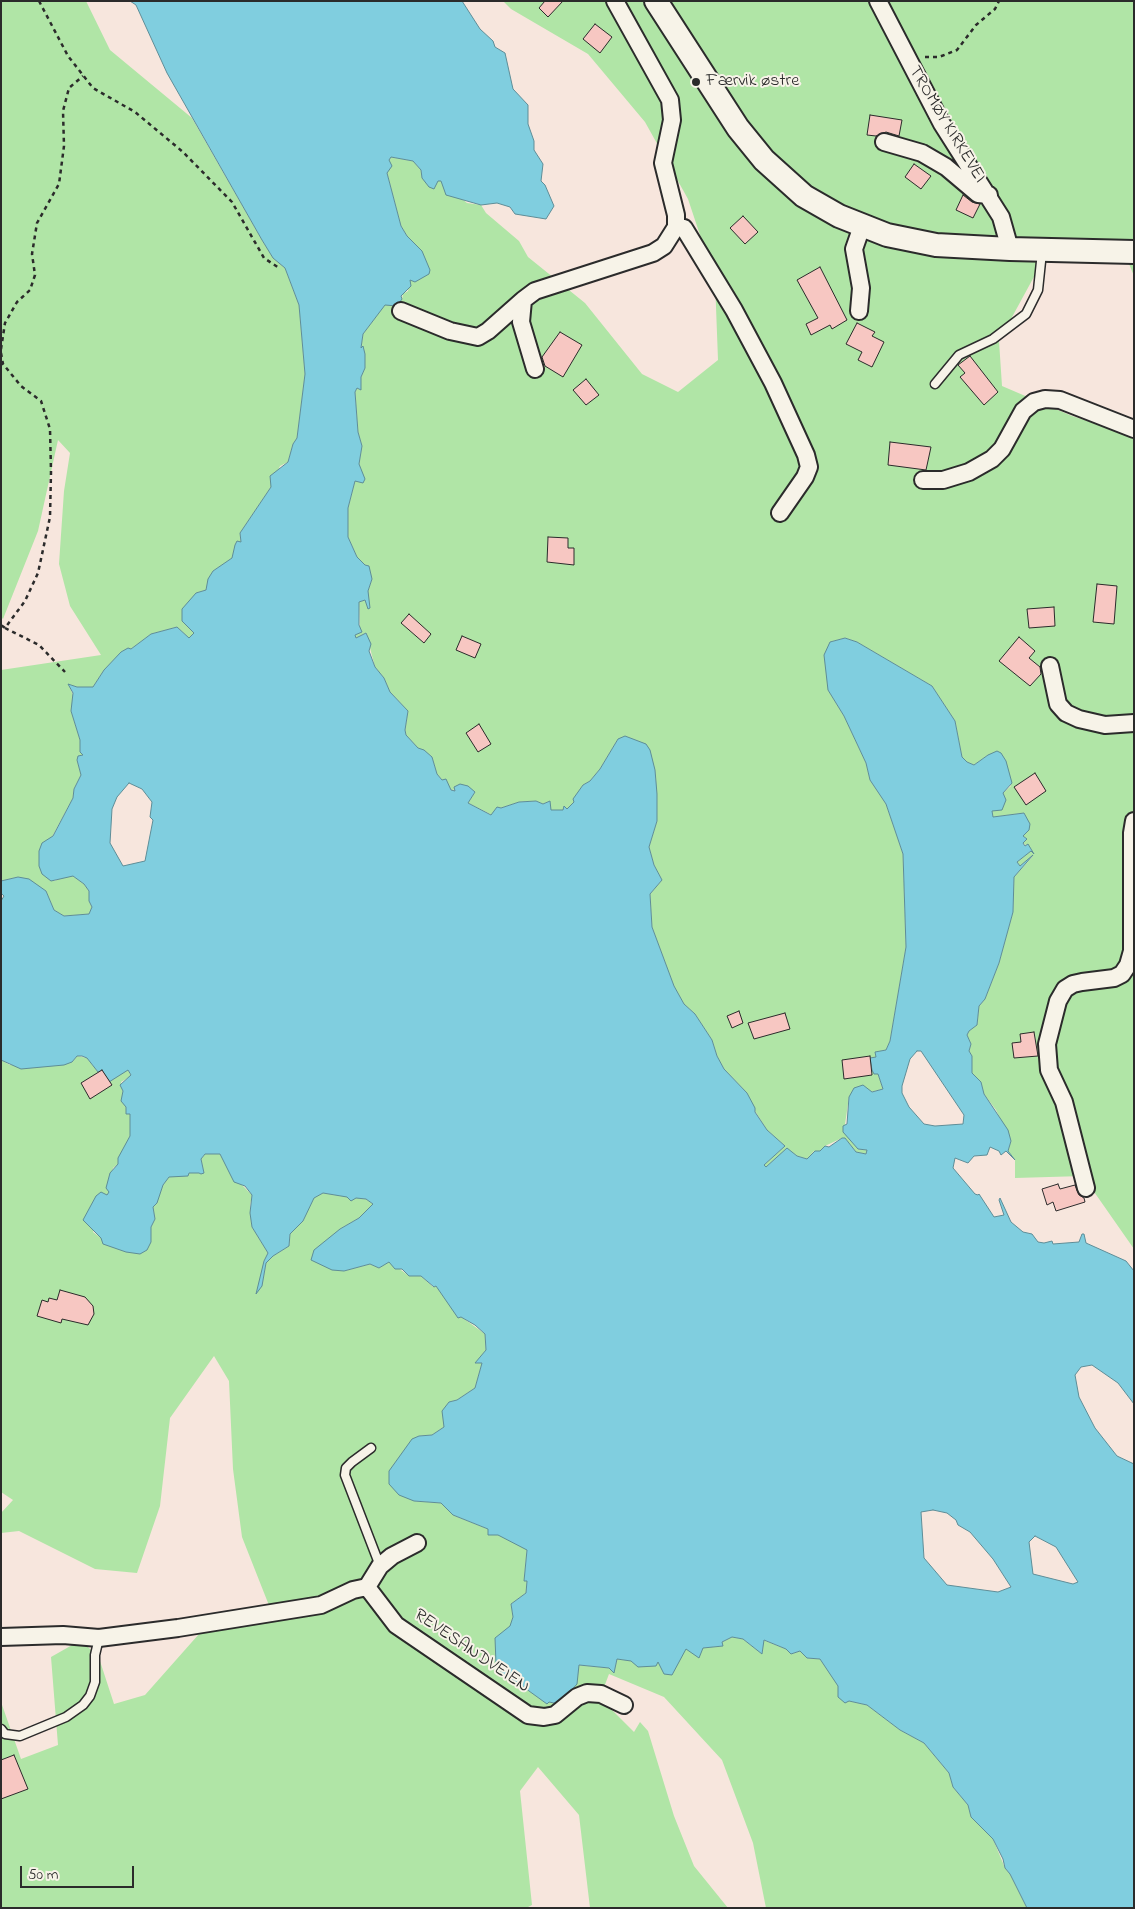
<!DOCTYPE html>
<meta charset="utf-8">
<style>
body{margin:0}
#map{position:relative;width:1135px;height:1909px;overflow:hidden;background:#f7e6dd;font-family:"Indie Flower",sans-serif}
canvas{display:block}
.frame{position:absolute;inset:0;border:2px solid #2b2b2b;pointer-events:none}
.scale{position:absolute;left:20px;top:1866px;width:114px;height:22px;box-sizing:border-box;border:2px solid #2b2b2b;border-top:0;padding-left:6px;font-size:15px;line-height:18px;white-space:nowrap;color:#2b2b2b;-webkit-text-stroke:4px #f7f3e8;paint-order:stroke}
</style>
<div id="map">
<canvas width="1135" height="1909"></canvas>
<div class="frame"></div>
<div class="scale">50 m</div>
</div>
<script>
const ctx = document.querySelector('canvas').getContext('2d');
ctx.lineJoin = 'round';
function fill(path, color) { ctx.fillStyle = color; ctx.fill(path, 'evenodd'); }
const poly = rows => new Path2D(rows.map(r => 'M' + r).join(''));
function trace(path, color, width, dash) { ctx.strokeStyle = color; ctx.lineWidth = width; ctx.lineCap = dash ? 'butt' : 'round'; ctx.setLineDash(dash || []); ctx.stroke(path); }
function label(font, color, halo, rows, align = 'center') {
  ctx.font = font + ' "Indie Flower",sans-serif'; ctx.lineWidth = 4; ctx.setLineDash([]); ctx.textBaseline = 'middle'; ctx.strokeStyle = halo; ctx.fillStyle = color; for (const [text, x, y, turn = 0] of rows) {
    ctx.save(); ctx.translate(x, y); ctx.rotate((+turn || 0) * Math.PI / 180); ctx.textAlign = isNaN(turn) ? turn : align; if (halo) ctx.strokeText(text, 0, 0); ctx.fillText(text, 0, 0); ctx.restore();
  }
}
const green = poly([
 [1,1,86,1,110,50,192,118,262,240,273,258,285,268,299,305,305,374,297,438,293,444,288,462,280,466,271,487,240,533,241,543,236,548,232,559,213,571,206,590,196,593,194,633,189,638,177,627,151,634,131,649,122,652,104,670,93,687,77,687,69,685,74,698,71,711,80,740,80,752,83,755,77,760,81,775,74,789,73,798,52,837,54,881,66,876,73,876,84,884,89,891,89,901,92,907,89,914,64,916,54,910,46,891,18,877,1,881,1,670,101,655,70,606,59,564,64,491,70,453,58,440,38,531,3,619,1,617],
 [503,1,1134,1,1134,276,1125,254,1116,253,1042,262,999,341,1002,386,1072,416,1134,436,1134,1249,1083,1176,1015,1178,1015,1160,1008,1151,1011,1141,996,1110,984,1094,981,1082,972,1073,972,1056,969,1051,971,1044,967,1035,969,1031,977,1025,979,1006,985,999,999,963,1013,912,1014,877,1033,856,1020,866,1017,862,1032,850,1022,842,1027,839,1023,836,1029,830,1024,813,993,817,992,811,1003,793,1011,786,988,755,974,765,967,762,962,757,955,721,932,686,857,642,845,638,830,642,828,690,844,716,866,763,870,780,886,804,903,854,906,947,890,1041,886,1050,876,1052,878,1074,883,1089,849,1097,844,1131,858,1149,867,1150,866,1154,856,1152,845,1138,842,1138,825,1146,820,1151,814,1151,807,1159,797,1156,787,1149,766,1167,764,1165,785,1146,767,1130,755,1111,747,1093,724,1069,717,1056,712,1040,695,1014,684,1004,674,987,652,927,650,894,662,880,654,865,649,847,657,821,655,770,618,739,600,769,590,781,583,785,574,802,567,809,564,807,563,810,550,810,550,801,543,804,536,801,519,802,501,808,492,815,468,803,475,792,469,788,451,790,437,774,432,757,418,748,406,735,405,730,408,711,390,692,384,678,375,667,366,633,356,638,355,635,360,628,359,602,365,600,372,579,365,565,357,557,348,537,348,508,355,481,361,471,359,464,362,446,358,432,355,392,357,388,361,390,361,377,365,368,361,348,363,334,385,304,402,299,403,294,408,291,410,280,422,251,407,236,401,226,387,173,389,160,391,157,413,161,421,170,422,178,441,181,467,203,481,205,486,213,519,241,528,257,585,303,642,374,678,392,718,360,715,280,688,199,645,122,588,54,511,9],
 [77,1056,87,1058,98,1072,102,1070,128,1070,131,1076,121,1082,126,1107,130,1114,130,1136,118,1164,113,1168,110,1191,93,1232,101,1238,151,1242,151,1227,155,1219,153,1207,163,1185,169,1176,188,1176,189,1173,204,1173,201,1159,205,1154,220,1154,233,1176,252,1195,250,1206,252,1227,268,1253,264,1261,262,1286,266,1263,273,1256,289,1246,290,1234,303,1221,313,1198,323,1193,366,1199,373,1204,359,1218,340,1229,344,1271,370,1264,379,1268,389,1261,409,1276,421,1276,433,1287,436,1286,456,1313,485,1334,486,1350,476,1363,482,1363,475,1388,457,1400,449,1402,444,1427,432,1435,419,1436,414,1501,441,1503,453,1515,488,1529,527,1549,524,1580,527,1581,526,1593,511,1604,513,1617,504,1676,518,1683,547,1703,549,1702,559,1704,579,1665,609,1668,614,1672,617,1659,658,1662,686,1649,722,1646,722,1642,732,1637,743,1639,762,1654,763,1640,786,1649,791,1654,800,1651,807,1658,820,1659,849,1701,867,1705,900,1730,924,1743,949,1773,953,1787,968,1805,971,1817,993,1839,1005,1868,1010,1874,1027,1908,766,1908,753,1843,722,1760,664,1697,609,1674,600,1698,634,1732,640,1722,648,1731,674,1816,694,1866,728,1908,590,1908,579,1815,538,1767,520,1791,532,1905,526,1908,1,1908,1,1702,21,1759,58,1745,51,1657,81,1640,99,1658,114,1704,145,1695,199,1634,272,1613,242,1537,233,1469,229,1381,214,1356,170,1418,160,1506,137,1573,95,1569,19,1531,1,1533,1,1513,13,1500,1,1492,1,1060,10,1065,72,1062]
]);
const water = poly([
 [130,1,462,1,480,29,493,41,495,47,505,53,513,89,528,105,528,124,534,141,534,150,543,164,541,181,545,185,554,206,546,219,515,214,510,207,497,203,481,205,446,195,441,181,438,181,434,189,429,187,422,178,421,170,413,161,391,157,389,160,392,166,387,173,401,226,407,236,422,251,430,270,429,274,415,282,410,280,411,286,401,296,402,299,397,306,385,305,363,334,361,348,363,346,365,354,365,368,361,377,361,390,357,388,355,392,358,432,362,446,359,464,365,479,363,483,355,481,348,508,348,537,357,557,365,565,369,566,372,579,368,591,370,608,368,609,365,600,359,602,359,625,362,632,355,635,356,638,366,633,371,644,369,651,375,667,384,678,390,692,408,711,405,730,406,735,418,748,424,750,432,757,437,774,442,780,446,779,451,790,455,791,454,787,460,784,468,786,475,792,468,803,491,815,497,807,501,808,519,802,536,801,543,804,550,801,551,810,563,810,564,806,567,809,574,802,573,799,583,785,590,781,600,769,618,739,625,736,646,744,650,750,655,770,657,794,657,821,649,847,654,865,662,880,650,894,652,927,674,986,684,1004,695,1014,712,1040,717,1056,724,1069,747,1093,755,1108,755,1112,767,1130,785,1146,764,1165,766,1167,787,1148,797,1156,807,1159,815,1151,820,1151,825,1146,829,1147,842,1138,845,1138,856,1152,866,1154,867,1150,858,1149,843,1132,843,1126,847,1124,849,1097,854,1088,863,1085,872,1092,883,1089,878,1074,874,1074,872,1070,870,1058,876,1057,875,1052,886,1050,890,1041,906,947,903,854,886,804,870,780,866,763,844,716,828,690,824,655,830,642,845,638,857,642,932,686,955,721,962,757,967,762,974,765,988,755,997,751,1001,753,1006,761,1012,783,1003,793,1006,800,1002,810,992,811,993,817,1024,813,1030,824,1029,830,1023,836,1027,839,1023,843,1025,846,1028,844,1034,854,1031,851,1017,862,1020,866,1033,855,1014,877,1013,912,999,963,985,999,979,1006,977,1025,969,1031,967,1035,971,1044,969,1051,972,1056,972,1073,981,1082,984,1094,1008,1130,1011,1141,1008,1151,1015,1160,1006,1151,1001,1155,999,1151,990,1147,987,1155,974,1156,968,1163,955,1158,953,1168,975,1194,978,1195,979,1194,994,1217,1004,1215,999,1200,1000,1198,1011,1222,1023,1232,1032,1234,1038,1242,1044,1243,1052,1241,1053,1244,1079,1242,1082,1234,1084,1234,1086,1243,1126,1261,1134,1271,1134,1404,1118,1383,1092,1365,1081,1367,1075,1375,1079,1397,1095,1428,1117,1456,1134,1464,1134,1908,1027,1908,1010,1874,1005,1868,1003,1859,993,1839,971,1817,968,1805,953,1787,949,1773,924,1743,900,1730,867,1705,849,1701,845,1703,838,1697,838,1686,820,1659,807,1658,800,1651,791,1654,786,1649,764,1640,762,1654,743,1639,732,1637,722,1642,723,1646,703,1648,699,1658,686,1649,672,1675,664,1674,658,1662,656,1666,638,1667,631,1661,617,1659,614,1673,609,1668,579,1665,577,1684,559,1704,549,1702,547,1704,518,1683,504,1676,496,1664,495,1638,510,1626,513,1617,511,1604,526,1593,527,1581,524,1581,527,1550,498,1535,488,1535,488,1529,453,1515,441,1503,414,1501,399,1495,389,1484,389,1471,412,1439,419,1436,432,1435,444,1427,442,1411,449,1402,457,1400,475,1388,482,1363,475,1363,486,1350,485,1334,475,1325,461,1317,458,1318,436,1286,434,1287,421,1276,409,1276,402,1269,395,1269,389,1262,379,1268,370,1264,344,1271,332,1270,311,1260,314,1250,340,1229,359,1218,373,1204,366,1199,356,1198,351,1201,347,1197,323,1193,314,1198,303,1221,290,1234,289,1246,273,1256,266,1263,262,1286,256,1294,264,1261,268,1253,252,1227,250,1213,252,1195,245,1186,234,1182,220,1154,205,1154,201,1159,204,1173,201,1174,199,1173,189,1173,188,1176,169,1177,163,1185,157,1203,153,1207,155,1219,151,1227,151,1242,147,1250,140,1254,126,1252,103,1244,101,1238,83,1220,96,1196,101,1192,107,1195,109,1192,106,1188,110,1173,118,1164,118,1158,130,1136,130,1114,126,1114,126,1107,121,1101,123,1091,120,1085,131,1075,128,1070,109,1082,102,1070,98,1072,87,1058,82,1056,77,1056,72,1062,64,1065,21,1069,1,1060,1,901,4,896,1,893,1,881,18,877,29,879,46,891,54,910,64,916,89,914,92,907,89,901,89,891,84,884,73,876,51,881,42,874,39,866,39,851,42,843,53,836,73,798,74,789,81,775,77,760,78,756,83,755,80,752,80,740,71,711,73,693,68,684,77,687,93,687,104,670,121,652,128,648,131,649,151,634,177,627,189,638,194,633,182,621,182,609,196,593,206,590,208,579,213,571,232,558,235,545,237,541,241,542,240,533,271,487,270,476,288,462,293,444,297,438,305,374,299,305,285,268,273,258,262,240,167,73,136,5,130,1],
 [129,783,142,789,152,802,150,817,153,820,145,861,123,866,110,843,112,809,117,797,129,783],
 [917,1051,921,1051,964,1115,963,1124,935,1126,924,1124,909,1107,902,1093,902,1086,910,1059,917,1051],
 [933,1510,947,1513,956,1520,958,1525,970,1532,993,1559,1011,1587,998,1592,947,1585,924,1558,921,1512,933,1510],
 [1035,1536,1056,1547,1078,1582,1073,1584,1033,1574,1029,1542,1035,1536]
]);
const building = poly([
 [545,1,563,1,548,17,539,8,545,1],
 [595,24,612,37,600,53,583,39,595,24],
 [870,115,902,120,899,136,886,132,876,136,867,135,870,115],
 [914,164,931,176,921,189,905,177,914,164],
 [963,195,972,202,980,204,973,218,956,210,963,195],
 [743,216,758,232,745,244,730,228,743,216],
 [820,267,847,320,832,329,830,325,811,335,806,324,818,318,797,280,820,267],
 [857,323,875,332,872,336,884,342,872,367,858,360,862,352,846,344,857,323],
 [560,332,582,345,563,377,545,366,542,357,560,332],
 [970,356,998,392,984,405,960,377,965,373,958,365,970,356],
 [586,379,599,395,586,405,573,390,586,379],
 [890,442,931,447,926,470,888,465,890,442],
 [548,537,568,538,568,548,574,548,574,565,547,562,548,537],
 [1097,584,1117,586,1114,624,1093,622,1097,584],
 [1054,607,1055,626,1029,628,1027,609,1054,607],
 [409,614,431,634,424,643,401,623,409,614],
 [462,636,481,644,475,658,456,650,462,636],
 [1019,637,1035,651,1029,658,1040,667,1041,674,1030,686,999,661,1019,637],
 [479,724,491,744,478,752,466,733,479,724],
 [1035,773,1046,791,1026,805,1014,787,1035,773],
 [739,1011,743,1023,732,1028,727,1016,739,1011],
 [785,1013,790,1029,754,1039,748,1023,785,1013],
 [1034,1032,1038,1056,1014,1058,1012,1043,1021,1042,1020,1034,1034,1032],
 [870,1056,872,1075,844,1079,842,1060,870,1056],
 [102,1070,112,1085,90,1099,81,1083,102,1070],
 [1058,1184,1060,1189,1075,1185,1079,1195,1084,1198,1085,1202,1056,1211,1053,1202,1047,1205,1042,1189,1058,1184],
 [60,1290,85,1297,93,1306,94,1314,88,1325,62,1319,61,1323,37,1316,42,1300,48,1302,49,1298,57,1300,60,1290],
 [14,1755,28,1789,1,1799,1,1760,14,1755]
]);
const path = poly([
 [39,1,68,56,93,88,135,112,183,152,232,202,264,258,279,268],
 [925,57,939,57,957,50,976,25,995,9,999,1],
 [1,349,5,323,17,302,30,290,35,275,32,254,37,223,59,184,64,146,63,111,69,88,83,76],
 [1,353,3,364,21,386,41,401,50,429,51,472,50,517,38,573,25,601,5,628,1,625],
 [5,628,39,645,65,672]
]);
const lane = poly([
 [935,384,959,355,993,339,1026,314,1038,290,1042,252],
 [371,1448,352,1462,346,1468,345,1475,380,1566],
 [1,1729,5,1734,20,1736,66,1717,83,1705,90,1696,95,1682,95,1655,99,1638]
]);
const street = poly([
 [878,1,942,124,1001,217,1010,249],
 [884,142,922,153,946,167,978,194,989,195],
 [676,227,684,228,734,310,773,383,806,455,809,467,805,477,780,513],
 [401,311,450,331,478,337,488,331,523,300],
 [859,311,861,288,854,249,862,226],
 [535,369,521,322,523,300,535,291,653,253,664,246,676,227,676,215,663,163,672,120,670,100,615,1],
 [923,480,943,480,969,472,992,459,1002,449,1023,411,1034,402,1045,399,1060,400,1134,429],
 [1050,666,1058,704,1066,713,1079,719,1105,725,1134,723],
 [1086,1188,1064,1102,1049,1070,1047,1044,1058,1001,1065,989,1073,984,1082,982,1114,978,1122,974,1128,965,1132,951,1132,833,1134,821],
 [367,1587,396,1625,528,1715,544,1717,555,1715,577,1697,587,1693,601,1694,624,1705],
 [367,1587,380,1566,392,1556,417,1543],
 [1,1637,63,1635,99,1638,178,1628,321,1605,353,1590,367,1587]
]);
const secondary = poly([
 [656,1,738,128,764,160,804,196,839,216,887,235,936,245,1010,249,1134,252]
]);
const markers = [
 [696,82,5,"#2b2b2b"]
];
const poiNames = [
 ["Færvik østre",706,82]
];
const streetNames = [
 ["TROMØY KIRKEVEI",946,125,59],
 ["REVESANDVEIEN",471,1652,34]
];
fill(green, '#b0e5a6');
fill(water, '#80cedf');
trace(water, '#5e8d97', 1);
fill(building, '#f7c7c2');
trace(building, '#2b2b2b', 1);
trace(lane, '#2b2b2b', 11);
trace(street, '#2b2b2b', 20);
trace(secondary, '#2b2b2b', 26);
trace(path, '#2b2b2b', 2.5, [4, 4]);
trace(lane, '#f7f3e8', 8);
trace(street, '#f7f3e8', 16);
trace(secondary, '#f7f3e8', 22);
for (const [x, y, r, color] of markers) { const dot = new Path2D(); dot.arc(x, y, r, 0, 2 * Math.PI); ctx.fillStyle = color; ctx.fill(dot); trace(dot, '#f7f3e8', 2); }
label('18px', '#2b2b2b', '#f7f3e8', poiNames, 'left');
label('18px', '#2b2b2b', '#f7f3e8', streetNames);
</script>
